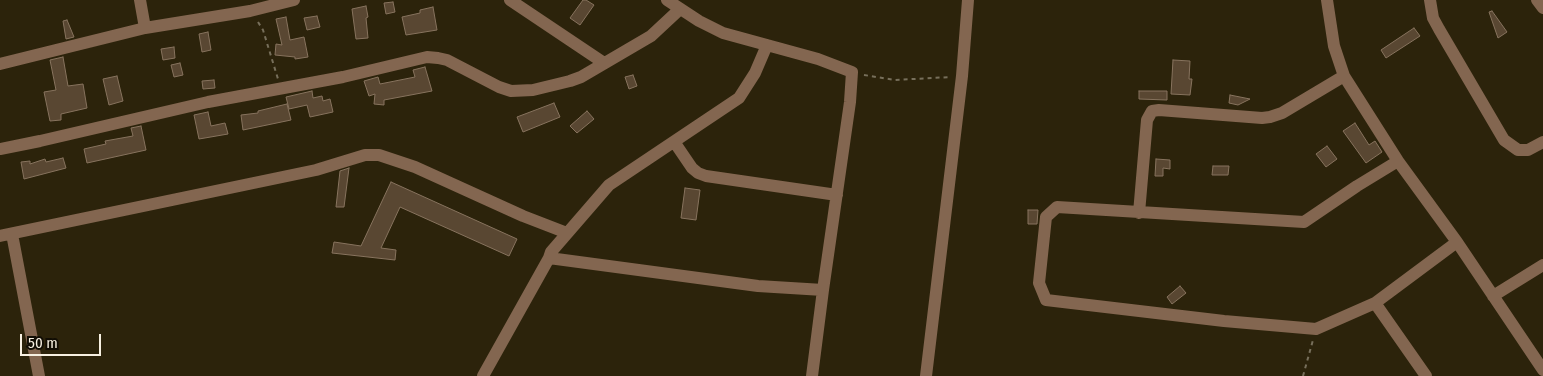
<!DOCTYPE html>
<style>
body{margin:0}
#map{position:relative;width:1543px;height:376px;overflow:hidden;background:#2c230b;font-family:"Fira Sans Condensed",sans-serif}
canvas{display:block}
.scale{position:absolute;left:20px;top:334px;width:81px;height:22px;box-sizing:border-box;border:2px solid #f7f0e2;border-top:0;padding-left:6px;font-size:15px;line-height:18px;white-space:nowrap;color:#f7f0e2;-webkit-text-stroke:4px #110d04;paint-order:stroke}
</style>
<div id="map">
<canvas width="1543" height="376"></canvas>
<div class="scale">50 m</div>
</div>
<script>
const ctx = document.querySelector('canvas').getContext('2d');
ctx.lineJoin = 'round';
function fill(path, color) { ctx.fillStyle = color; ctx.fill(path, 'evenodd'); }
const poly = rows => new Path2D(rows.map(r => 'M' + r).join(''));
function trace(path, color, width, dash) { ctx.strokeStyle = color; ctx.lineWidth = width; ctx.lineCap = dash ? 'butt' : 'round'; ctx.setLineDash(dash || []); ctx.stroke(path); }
const building = poly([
 [583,0,586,0,594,5,580,25,570,18,583,0],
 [393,2,395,12,386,14,384,3,393,2],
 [366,6,368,17,366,18,368,38,356,39,352,9,366,6],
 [433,7,437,30,406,35,402,17,420,13,420,10,433,7],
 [1492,11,1507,32,1498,38,1489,12,1492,11],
 [317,16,320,27,307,30,304,18,317,16],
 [286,17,290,40,304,37,308,57,295,59,295,57,275,55,276,44,282,45,276,19,286,17],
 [67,20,74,37,66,39,63,21,67,20],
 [1414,28,1420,36,1386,58,1381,50,1414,28],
 [208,32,211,50,202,52,199,34,208,32],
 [174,47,175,58,163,60,161,49,174,47],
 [63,57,68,86,83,84,87,108,61,114,61,120,50,121,44,92,56,90,50,60,63,57],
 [1173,60,1190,61,1189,79,1192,79,1190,95,1171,94,1173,60],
 [180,63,183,75,174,77,171,65,180,63],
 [425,67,432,91,384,100,384,105,374,104,375,94,369,96,364,81,378,77,380,84,415,77,413,70,425,67],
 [633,75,637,86,629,89,625,77,633,75],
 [117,76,123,101,109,105,103,79,117,76],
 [214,80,215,88,203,89,202,81,214,80],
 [312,91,313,98,322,96,323,101,330,99,333,112,310,117,307,105,289,109,286,97,312,91],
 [1139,91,1167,91,1167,100,1139,99,1139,91],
 [1230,95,1250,99,1238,105,1229,103,1230,95],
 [554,103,560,117,523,132,517,117,554,103],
 [287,104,291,120,243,130,241,115,258,113,258,111,287,104],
 [587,111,594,119,577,133,570,126,587,111],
 [208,112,211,126,225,123,228,134,199,139,194,115,208,112],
 [1355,123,1369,145,1375,141,1382,152,1366,163,1343,131,1355,123],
 [141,126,146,150,87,163,84,149,106,144,105,141,133,136,131,128,141,126],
 [1327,146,1337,159,1326,167,1316,154,1327,146],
 [63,158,66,168,24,179,21,162,30,161,30,164,45,159,46,162,63,158],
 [1156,159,1170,160,1170,169,1163,168,1163,176,1155,176,1156,159],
 [1213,166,1229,166,1228,175,1212,175,1213,166],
 [349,168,344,207,336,207,340,171,349,168],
 [391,182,517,239,509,256,400,207,381,248,396,250,395,260,332,253,334,242,361,246,391,182],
 [685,188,700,190,696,220,681,218,685,188],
 [1028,210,1038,210,1037,224,1028,224,1028,210],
 [1180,286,1186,293,1172,304,1167,297,1180,286]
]);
const path = poly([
 [258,22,263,30,278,79],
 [864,75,895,80,951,77],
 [1303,376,1313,340]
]);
const minor = poly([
 [140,0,145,28],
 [510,0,604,63],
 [667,0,699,21,723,33,818,59,852,72,850,102,823,290],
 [1327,0,1334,46,1344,76,1398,161,1457,242,1543,370],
 [1430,0,1433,18,1439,29,1504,140,1518,150,1528,150,1543,142],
 [1537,0,1543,8],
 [0,64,145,28,250,11,294,0],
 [675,143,692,168,698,173,706,176,837,195],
 [0,149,40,141,208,102,343,77,427,57,438,58,447,60,499,87,511,91,533,90,570,81,581,77,651,36,680,9],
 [1398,161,1357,186,1304,222,1057,207,1046,217,1039,283,1046,300,1224,321,1316,329,1375,303,1457,242],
 [1139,213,1147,120,1152,111,1159,110,1262,118,1270,117,1282,113,1344,76],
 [12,234,39,376],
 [0,236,316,170,365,155,379,155,415,167,523,216,567,233],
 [549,258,758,286,823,290,812,376],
 [1493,296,1543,265],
 [1375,303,1426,376],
 [483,376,549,258,551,252,609,185,739,98,755,73,767,45],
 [926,376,962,76,968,0]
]);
fill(building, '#594732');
trace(building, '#87735e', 1);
trace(path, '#776f5b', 2, [4, 4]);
trace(minor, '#836650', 12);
</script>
